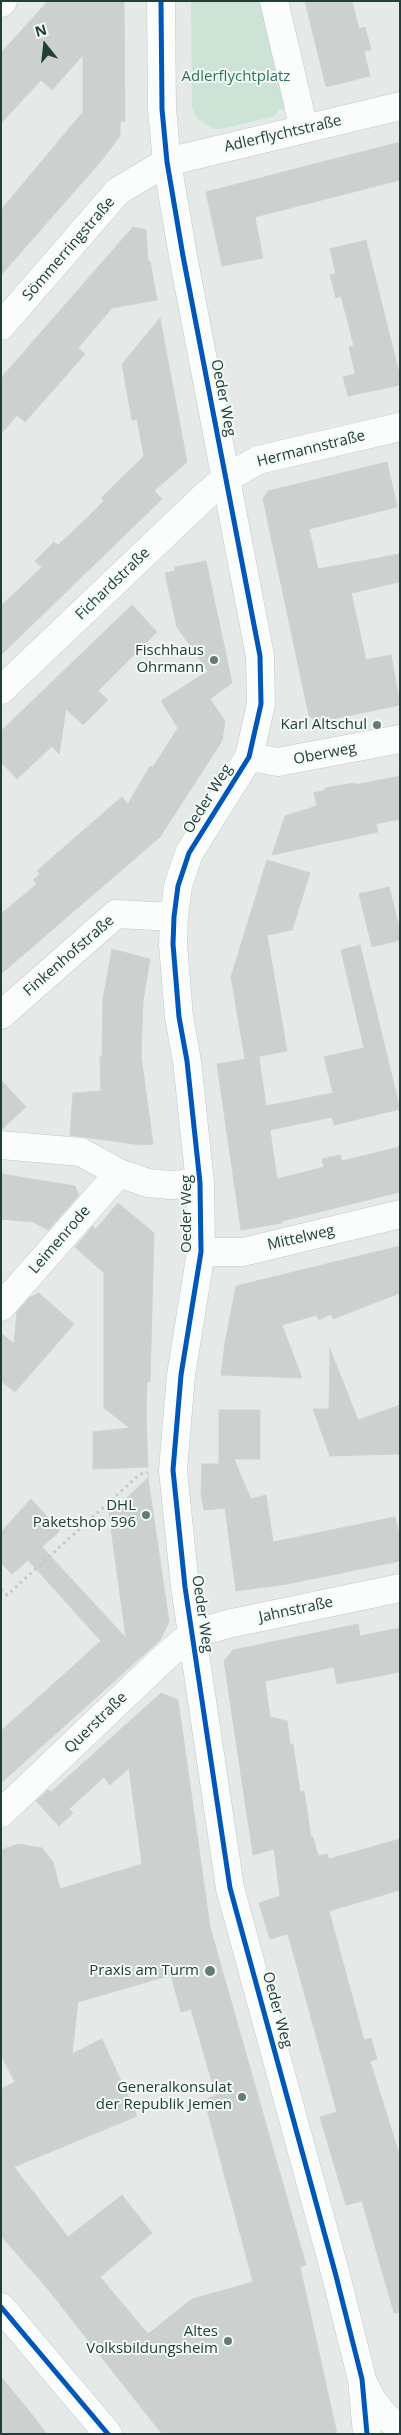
<!DOCTYPE html>
<meta charset="utf-8">
<style>
body{margin:0}
#map{position:relative;width:401px;height:2435px;overflow:hidden;background:#e5eae8;font-family:"Open Sans",sans-serif}
canvas{display:block}
.frame{position:absolute;inset:0;border:2px solid #223e3a;pointer-events:none}
.north{position:absolute;left:20px;top:20px;width:50px;height:50px;-webkit-text-stroke:4px #f3f9f7;paint-order:stroke;rotate:344deg;font-size:14px;font-weight:700;line-height:20px;text-align:center;color:#223e3a}
.north::after{content:'';display:block;margin:auto;width:18px;height:22px;background:#223e3a;clip-path:polygon(50% 0,100% 100%,50% 72%,0 100%)}
</style>
<div id="map">
<canvas width="401" height="2435"></canvas>
<div class="frame"></div>
<div class="north">N</div>
</div>
<script>
const ctx = document.querySelector('canvas').getContext('2d');
ctx.lineJoin = 'round';
function fill(path, color) { ctx.fillStyle = color; ctx.fill(path, 'evenodd'); }
const poly = rows => new Path2D(rows.map(r => 'M' + r).join(''));
function trace(path, color, width, dash) { ctx.strokeStyle = color; ctx.lineWidth = width; ctx.lineCap = dash ? 'butt' : 'round'; ctx.setLineDash(dash || []); ctx.stroke(path); }
function label(font, color, halo, rows, align = 'center') {
  ctx.font = font + ' "Open Sans",sans-serif'; ctx.lineWidth = 4; ctx.setLineDash([]); ctx.textBaseline = 'middle'; ctx.strokeStyle = halo; ctx.fillStyle = color; for (const [text, x, y, turn = 0] of rows) {
    ctx.save(); ctx.translate(x, y); ctx.rotate((+turn || 0) * Math.PI / 180); ctx.textAlign = isNaN(turn) ? turn : align; if (halo) ctx.strokeText(text, 0, 0); ctx.fillText(text, 0, 0); ctx.restore();
  }
}
const green = poly([
 [191,1,261,1,288,108,279,110,275,116,222,129,213,129,199,120,192,109]
]);
const building = poly([
 [48,1,124,1,125,121,120,122,120,136,102,160,1,275,1,210,83,112,83,55,52,90,41,80,1,123,1,53,48,1],
 [305,1,352,1,359,29,365,27,371,50,364,51,370,76,326,87,305,1],
 [400,142,400,180,255,217,263,258,222,266,206,192,400,142],
 [133,227,146,230,148,262,150,261,157,300,112,308,78,348,85,354,25,422,17,415,1,434,1,378,133,227],
 [366,240,400,377,400,385,348,396,343,377,355,374,349,347,354,346,341,296,336,298,330,275,336,274,330,249,366,240],
 [160,318,187,462,154,491,162,499,1,655,1,606,42,567,35,561,54,542,58,545,86,519,104,501,101,498,144,456,137,419,132,420,122,364,160,318],
 [387,462,397,507,309,529,318,569,400,554,400,582,351,593,366,660,391,655,400,705,318,722,309,716,263,499,268,491,387,462],
 [206,561,232,683,210,699,225,721,222,741,160,837,1,974,1,914,37,884,33,880,40,874,37,871,56,854,122,797,128,804,150,766,153,767,178,728,161,701,208,671,177,627,165,573,175,571,175,567,206,561],
 [132,605,157,632,98,691,108,700,83,725,66,709,59,754,52,746,17,779,1,762,1,731,132,605],
 [400,776,400,819,376,824,378,832,272,855,285,816,317,806,314,793,325,790,325,788,355,783,355,785,400,776],
 [267,860,310,873,292,930,267,935,287,1051,245,1059,231,977,267,860],
 [389,887,400,931,400,940,372,947,359,894,389,887],
 [360,945,400,1109,334,1125,332,1117,270,1130,277,1179,324,1167,322,1159,340,1155,342,1161,400,1147,400,1192,282,1221,282,1223,241,1230,217,1064,259,1057,266,1106,333,1093,324,1057,364,1048,341,950,360,945],
 [112,949,150,959,143,1001,141,1056,153,1144,141,1145,70,1135,73,1093,101,1091,100,1057,102,1057,103,999,112,949],
 [1,1080,26,1107,1,1130,1,1080],
 [1,1174,75,1186,79,1195,48,1230,33,1222,1,1219,1,1174],
 [118,1203,154,1233,150,1382,147,1382,146,1416,148,1467,93,1469,93,1432,130,1428,104,1408,104,1273,75,1247,93,1226,95,1230,118,1203],
 [400,1246,400,1293,333,1319,331,1314,319,1320,317,1315,282,1325,302,1378,221,1375,225,1343,236,1286,400,1246],
 [39,1293,74,1324,15,1392,1,1381,1,1333,14,1344,17,1312,29,1298,39,1293],
 [330,1349,358,1420,400,1405,400,1454,330,1456,313,1409,329,1409,330,1349],
 [219,1410,260,1410,260,1459,234,1459,251,1499,266,1495,273,1542,395,1517,400,1539,400,1561,287,1584,236,1591,225,1508,204,1510,201,1495,202,1464,219,1464,219,1410],
 [148,1478,169,1622,160,1640,1,1783,1,1731,101,1641,28,1560,12,1574,1,1563,1,1532,31,1499,60,1531,42,1547,126,1638,109,1514,148,1478],
 [358,1624,360,1636,400,1628,400,1672,337,1684,334,1667,265,1681,270,1717,287,1721,290,1745,293,1744,300,1792,304,1791,311,1837,313,1837,318,1856,327,1854,329,1859,400,1839,400,1890,329,1911,364,2040,371,2038,377,2059,370,2061,400,2157,400,2312,394,2313,362,2201,346,2205,320,2117,337,2112,288,1934,270,1939,259,1903,280,1896,274,1849,253,1855,224,1661,233,1650,358,1624],
 [161,1693,178,1700,210,1927,306,2265,300,2267,337,2434,162,2434,47,2288,1,2236,1,2089,15,2082,1,2055,1,1850,18,1844,42,1848,53,1862,60,1889,142,1864,129,1768,110,1785,104,1777,69,1809,73,1813,59,1826,36,1801,48,1790,51,1792,161,1693],
 [171,1975,181,2012,191,2009,216,2096,208,2098,206,2106,253,2282,192,2299,148,2334,100,2277,152,2233,122,2195,68,2237,14,2167,137,2116,102,2039,72,2054,78,2002,171,1975],
 [1,2377,26,2407,47,2434,1,2434,1,2377]
]);
const path = poly([
 [1,1589,7,1595,140,1474,148,1473]
]);
const minor = poly([
 [161,1,162,109,167,162,183,256,260,656,261,704,249,757,189,853,178,886,174,917,173,944,179,1017,187,1061,200,1183,201,1252,181,1375,173,1470,185,1587,230,1888,335,2272,362,2379,367,2434],
 [274,1,304,129],
 [1,3,3,1],
 [1,326,118,191,167,162,400,106],
 [1,690,204,497,225,479,258,460,400,427],
 [249,757,278,762,400,739],
 [1,1015,116,914,174,917],
 [1,1145,81,1152,119,1173,148,1183,170,1185,200,1183],
 [201,1252,243,1252,400,1214],
 [1,1307,119,1173],
 [1,1813,164,1658,192,1634,228,1624,400,1588],
 [364,2384,372,2400,384,2415,400,2428]
]);
const secondary = poly([
 [1,2307,108,2434]
]);
const cycleway = poly([
 [161,1,162,109,167,162,183,256,260,656,261,704,249,757,189,853,178,886,174,917,173,944,179,1017,187,1061,200,1183,201,1252,181,1375,173,1470,185,1587,230,1888,335,2272,362,2379,367,2434],
 [1,2307,108,2434]
]);
const markers = [
 [214,660,5,"#667a77"],
 [377,725,5,"#667a77"],
 [146,1515,5,"#667a77"],
 [210,1971,6,"#667a77"],
 [242,2097,5,"#667a77"],
 [228,2341,5,"#667a77"]
];
const parkNames = [
 ["Adlerflychtplatz",236,77]
];
const streetNames = [
 ["Adlerflychtstraße",283,134,-13],
 ["Sömmerringstraße",69,249,-49],
 ["Oeder Weg",223,398,79],
 ["Hermannstraße",311,449,-14],
 ["Fichardstraße",113,584,-44],
 ["Oberweg",325,754,-11],
 ["Oeder Weg",208,799,-58],
 ["Finkenhofstraße",69,956,-41],
 ["Oeder Weg",187,1214,-90],
 ["Mittelweg",301,1238,-13],
 ["Leimenrode",60,1240,-49],
 ["Jahnstraße",296,1610,-12],
 ["Oeder Weg",202,1614,82],
 ["Querstraße",96,1723,-44],
 ["Oeder Weg",277,2010,75]
];
const poiNames = [
 ["Fischhaus",204,651],
 ["Ohrmann",204,668],
 ["Karl Altschul",367,725],
 ["DHL",136,1506],
 ["Paketshop 596",136,1523],
 ["Praxis am Turm",199,1971],
 ["Generalkonsulat",232,2088],
 ["der Republik Jemen",232,2105],
 ["Altes",218,2332],
 ["Volksbildungsheim",218,2349]
];
fill(green, '#cde3d6');
fill(building, '#ccd1d0');
trace(building, '#cdd3d1', 1);
trace(minor, '#c2c7c5', 29);
trace(secondary, '#c0c8c6', 29);
trace(path, '#c1cac8', 3, [2.5, 4]);
trace(minor, '#fbfcfc', 28);
trace(secondary, '#fbfcfc', 28);
trace(cycleway, '#0057b8', 5);
for (const [x, y, r, color] of markers) { const dot = new Path2D(); dot.arc(x, y, r, 0, 2 * Math.PI); ctx.fillStyle = color; ctx.fill(dot); trace(dot, '#f3f9f7', 2); }
label('15px', '#2b7651', '#f3f9f7', parkNames);
label('15px', '#223e3a', '#f3f9f7', streetNames);
label('15px', '#223e3a', '#f3f9f7', poiNames, 'right');
</script>
